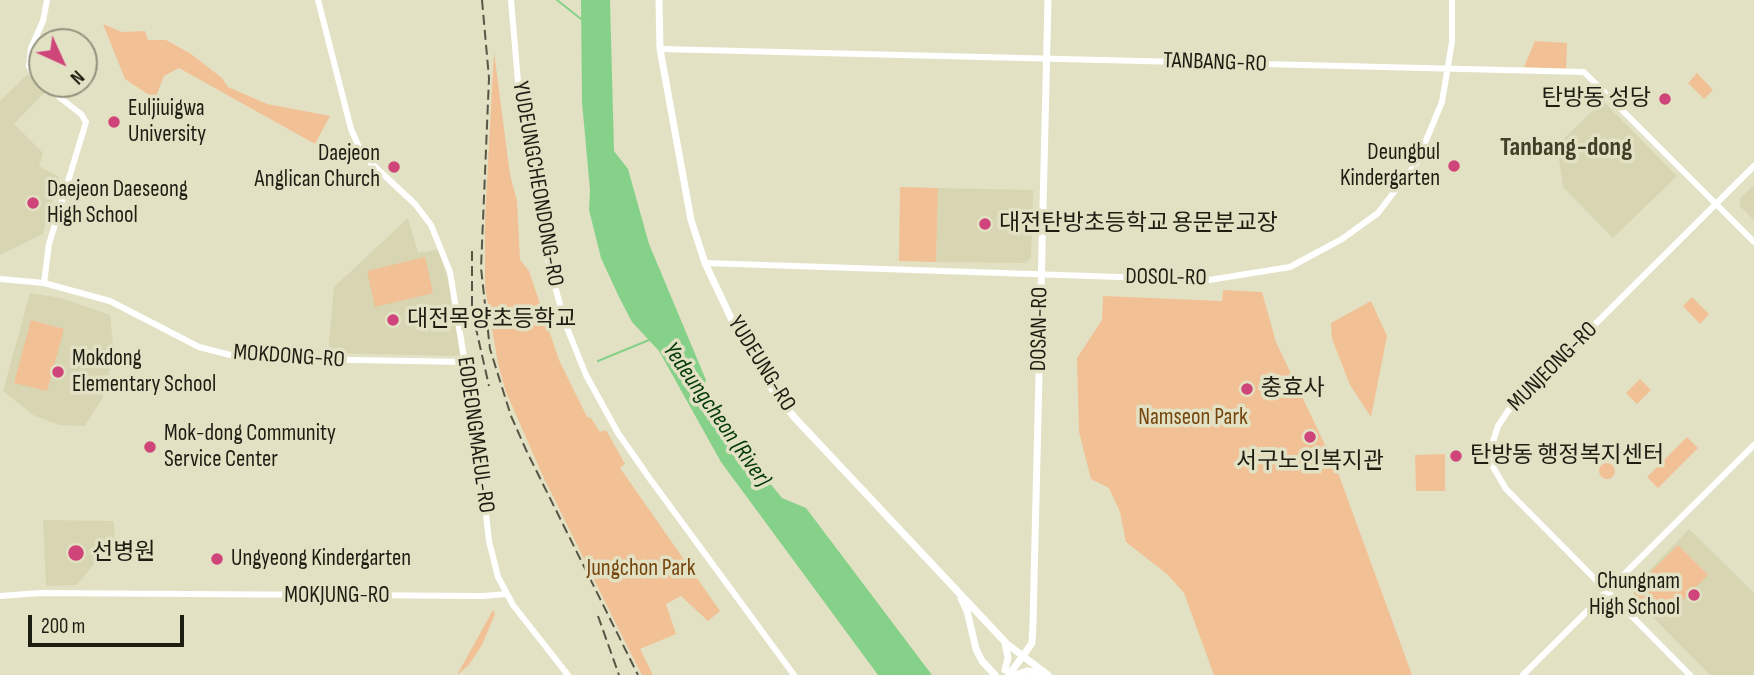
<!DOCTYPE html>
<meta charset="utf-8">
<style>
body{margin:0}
#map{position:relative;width:1754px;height:675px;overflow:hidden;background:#e3e1c4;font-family:"Sofia Sans Condensed",sans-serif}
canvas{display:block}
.north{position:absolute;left:28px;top:28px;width:70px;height:70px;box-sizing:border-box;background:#e3e1c4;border:2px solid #94937d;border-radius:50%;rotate:135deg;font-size:19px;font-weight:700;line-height:28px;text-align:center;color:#1d1d12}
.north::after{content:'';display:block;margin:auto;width:24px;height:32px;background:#cf4479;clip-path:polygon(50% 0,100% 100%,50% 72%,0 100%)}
.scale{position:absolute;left:28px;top:615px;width:156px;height:32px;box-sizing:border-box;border:4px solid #1d1d12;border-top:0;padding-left:9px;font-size:21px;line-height:24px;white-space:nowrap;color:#1d1d12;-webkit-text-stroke:5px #e3e1c4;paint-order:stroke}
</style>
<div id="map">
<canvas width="1754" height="675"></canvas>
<div class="north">N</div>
<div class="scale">200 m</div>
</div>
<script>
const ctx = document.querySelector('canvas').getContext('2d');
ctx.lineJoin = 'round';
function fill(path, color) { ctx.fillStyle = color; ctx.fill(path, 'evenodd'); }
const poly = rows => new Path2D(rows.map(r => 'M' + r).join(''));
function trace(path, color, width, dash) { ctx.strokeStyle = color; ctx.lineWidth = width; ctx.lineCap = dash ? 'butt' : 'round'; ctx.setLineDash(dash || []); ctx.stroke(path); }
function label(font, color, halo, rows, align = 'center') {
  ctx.font = font + ' "Sofia Sans Condensed","Noto Sans KR",sans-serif'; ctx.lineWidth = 7; ctx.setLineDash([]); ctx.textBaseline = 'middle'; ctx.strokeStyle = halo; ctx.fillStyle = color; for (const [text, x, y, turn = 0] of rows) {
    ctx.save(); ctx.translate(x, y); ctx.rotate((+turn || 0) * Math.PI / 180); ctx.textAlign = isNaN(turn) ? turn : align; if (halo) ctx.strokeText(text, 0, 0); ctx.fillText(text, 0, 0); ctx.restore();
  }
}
const built = poly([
 [28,74,46,91,14,124,43,153,39,166,59,177,43,234,0,255,0,101],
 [1603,101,1677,176,1613,238,1563,187,1557,145],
 [1754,185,1754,220,1740,206,1740,198],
 [938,188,1033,190,1031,258,1025,263,936,262],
 [408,218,418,253,438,250,448,279,460,356,328,353,334,287],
 [30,293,61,298,110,315,114,354,103,397,85,426,59,425,33,415,3,391],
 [43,520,114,521,115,549,101,556,77,585,46,586],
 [1689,529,1754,593,1754,675,1710,675,1634,598,1633,587]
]);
const green = poly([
 [103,24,122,32,145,31,148,40,166,40,191,54,222,78,228,87,267,104,330,116,315,144,179,68,164,76,156,96,149,95,125,79],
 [1535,41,1567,43,1566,69,1524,67],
 [494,52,510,175,517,201,520,260,529,271,559,360,587,417,591,418,600,432,606,430,625,464,620,468,720,611,708,621,681,596,666,604,676,634,640,649,653,675,642,675,617,626,542,474,506,392,498,364,485,287,485,219],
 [1697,73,1713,90,1704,99,1688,83],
 [900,187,938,188,936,262,899,261],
 [425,257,433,293,375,307,367,271],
 [1223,290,1262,292,1276,342,1337,470,1412,675,1214,675,1184,593,1167,574,1126,542,1120,512,1109,488,1091,479,1079,432,1077,358,1102,320,1103,296,1222,301],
 [1692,297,1709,314,1700,324,1683,306],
 [1371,301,1387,336,1371,417,1350,385,1332,339,1331,323],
 [31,320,64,329,47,391,14,383],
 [1640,379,1651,390,1637,404,1626,393],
 [1687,437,1698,448,1658,488,1647,477],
 [1445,454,1445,491,1416,491,1415,455],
 '1599 471a8 8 0 1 1 16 0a8 8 0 1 1-16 0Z',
 [1678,545,1708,575,1667,616,1661,610,1653,617,1634,598,1634,588],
 [493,610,495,614,482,645,468,666,457,675]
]);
const water = poly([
 [581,0,610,0,614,151,628,169,649,244,706,380,700,397,782,498,806,508,932,675,878,675,721,462,659,351,632,322,619,297,601,258,589,210,590,190,582,102]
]);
const stream = poly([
 [557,0,581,19],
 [598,361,649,340]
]);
const secondary = poly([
 [318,0,351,129,358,145,370,162,415,204,431,225,450,272,478,443,489,541,498,577,513,605,568,675],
 [511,0,519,93,549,264,565,323,586,375,618,433,650,479,794,675],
 [660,49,1584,72,1754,242],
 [705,263,1209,280,1290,267,1342,239,1378,213,1417,162,1442,102,1452,42,1452,0],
 [0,279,44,283,110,301,199,347,242,358,466,362],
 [44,283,49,244,86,122,81,114,36,79,29,66,31,48,43,21,47,0],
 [0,596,40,593,483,596,506,594],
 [1523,675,1754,445],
 [1690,675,1506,489,1493,467,1491,448,1498,426,1508,411,1754,166]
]);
const primary = poly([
 [659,0,660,49,691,220,705,263,738,333,765,380,794,417,1007,644,1048,675],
 [961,598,967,611,976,649,982,661,995,675],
 [1005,670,1008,658,1005,642],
 [1009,675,1032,643,1033,623,1048,0],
 [1015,675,1027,671,1046,674]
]);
const rail = poly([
 [482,0,489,78,481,268,490,349,511,416,527,452,638,675],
 [472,251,472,311,489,386],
 [598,616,619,675]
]);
const markers = [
 [1665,99,7,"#cf4479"],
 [114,122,7,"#cf4479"],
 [1454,166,7,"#cf4479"],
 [394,167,7,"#cf4479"],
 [33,203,7,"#cf4479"],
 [985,224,7,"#cf4479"],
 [393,320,7,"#cf4479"],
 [58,372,7,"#cf4479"],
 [1247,389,7,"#cf4479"],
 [1310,437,7,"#cf4479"],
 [150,447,7,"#cf4479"],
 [1456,456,7,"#cf4479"],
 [76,553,9,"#cf4479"],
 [217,559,7,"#cf4479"],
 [1694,595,7,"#cf4479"]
];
const streetNames = [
 ["TANBANG-RO",1215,63,2],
 ["YUDEUNGCHEONDONG-RO",537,184,80],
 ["DOSOL-RO",1166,278,1],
 ["DOSAN-RO",1040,329,-89],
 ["MOKDONG-RO",289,357,4],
 ["YUDEUNG-RO",761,364,58],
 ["MUNJEONG-RO",1553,367,-45],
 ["EODEONGMAEUL-RO",475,435,82],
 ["MOKJUNG-RO",337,596]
];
const poiNames = [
 ["탄방동 성당",1651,99,"right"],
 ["Euljiuigwa",128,109],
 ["University",128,135],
 ["Deungbul",1440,153,"right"],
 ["Kindergarten",1440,179,"right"],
 ["Daejeon",380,154,"right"],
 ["Anglican Church",380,180,"right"],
 ["Daejeon Daeseong",47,190],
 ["High School",47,216],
 ["대전탄방초등학교 용문분교장",999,224],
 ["대전목양초등학교",407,320],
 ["Mokdong",72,359],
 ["Elementary School",72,385],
 ["충효사",1261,389],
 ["Mok-dong Community",164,434],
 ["Service Center",164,460],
 ["탄방동 행정복지센터",1470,456],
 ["서구노인복지관",1310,462,"center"],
 ["선병원",92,553],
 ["Ungyeong Kindergarten",231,559],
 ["Chungnam",1680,582,"right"],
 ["High School",1680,608,"right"]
];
const parkNames = [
 ["Namseon Park",1193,418],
 ["Jungchon Park",641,569]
];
const waterNames = [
 ["Yedeungcheon (River)",716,415,55]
];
const quarterNames = [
 ["Tanbang-dong",1566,148]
];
fill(built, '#d8d5b2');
fill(green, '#f1c095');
fill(water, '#86d189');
trace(stream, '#86d189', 2);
trace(secondary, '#fff', 6);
trace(primary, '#fff', 7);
trace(rail, '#575646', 2, [10, 5]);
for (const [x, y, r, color] of markers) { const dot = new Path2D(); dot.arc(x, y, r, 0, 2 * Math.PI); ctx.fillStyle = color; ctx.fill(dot); trace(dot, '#e3e1c4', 2.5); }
label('23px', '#1d1d12', '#e3e1c4', streetNames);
label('23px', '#1d1d12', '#e3e1c4', poiNames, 'left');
label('23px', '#75450d', '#e3e1c4', parkNames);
label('italic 24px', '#00390a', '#e3e1c4', waterNames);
label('bold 26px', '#424027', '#e3e1c4', quarterNames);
</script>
